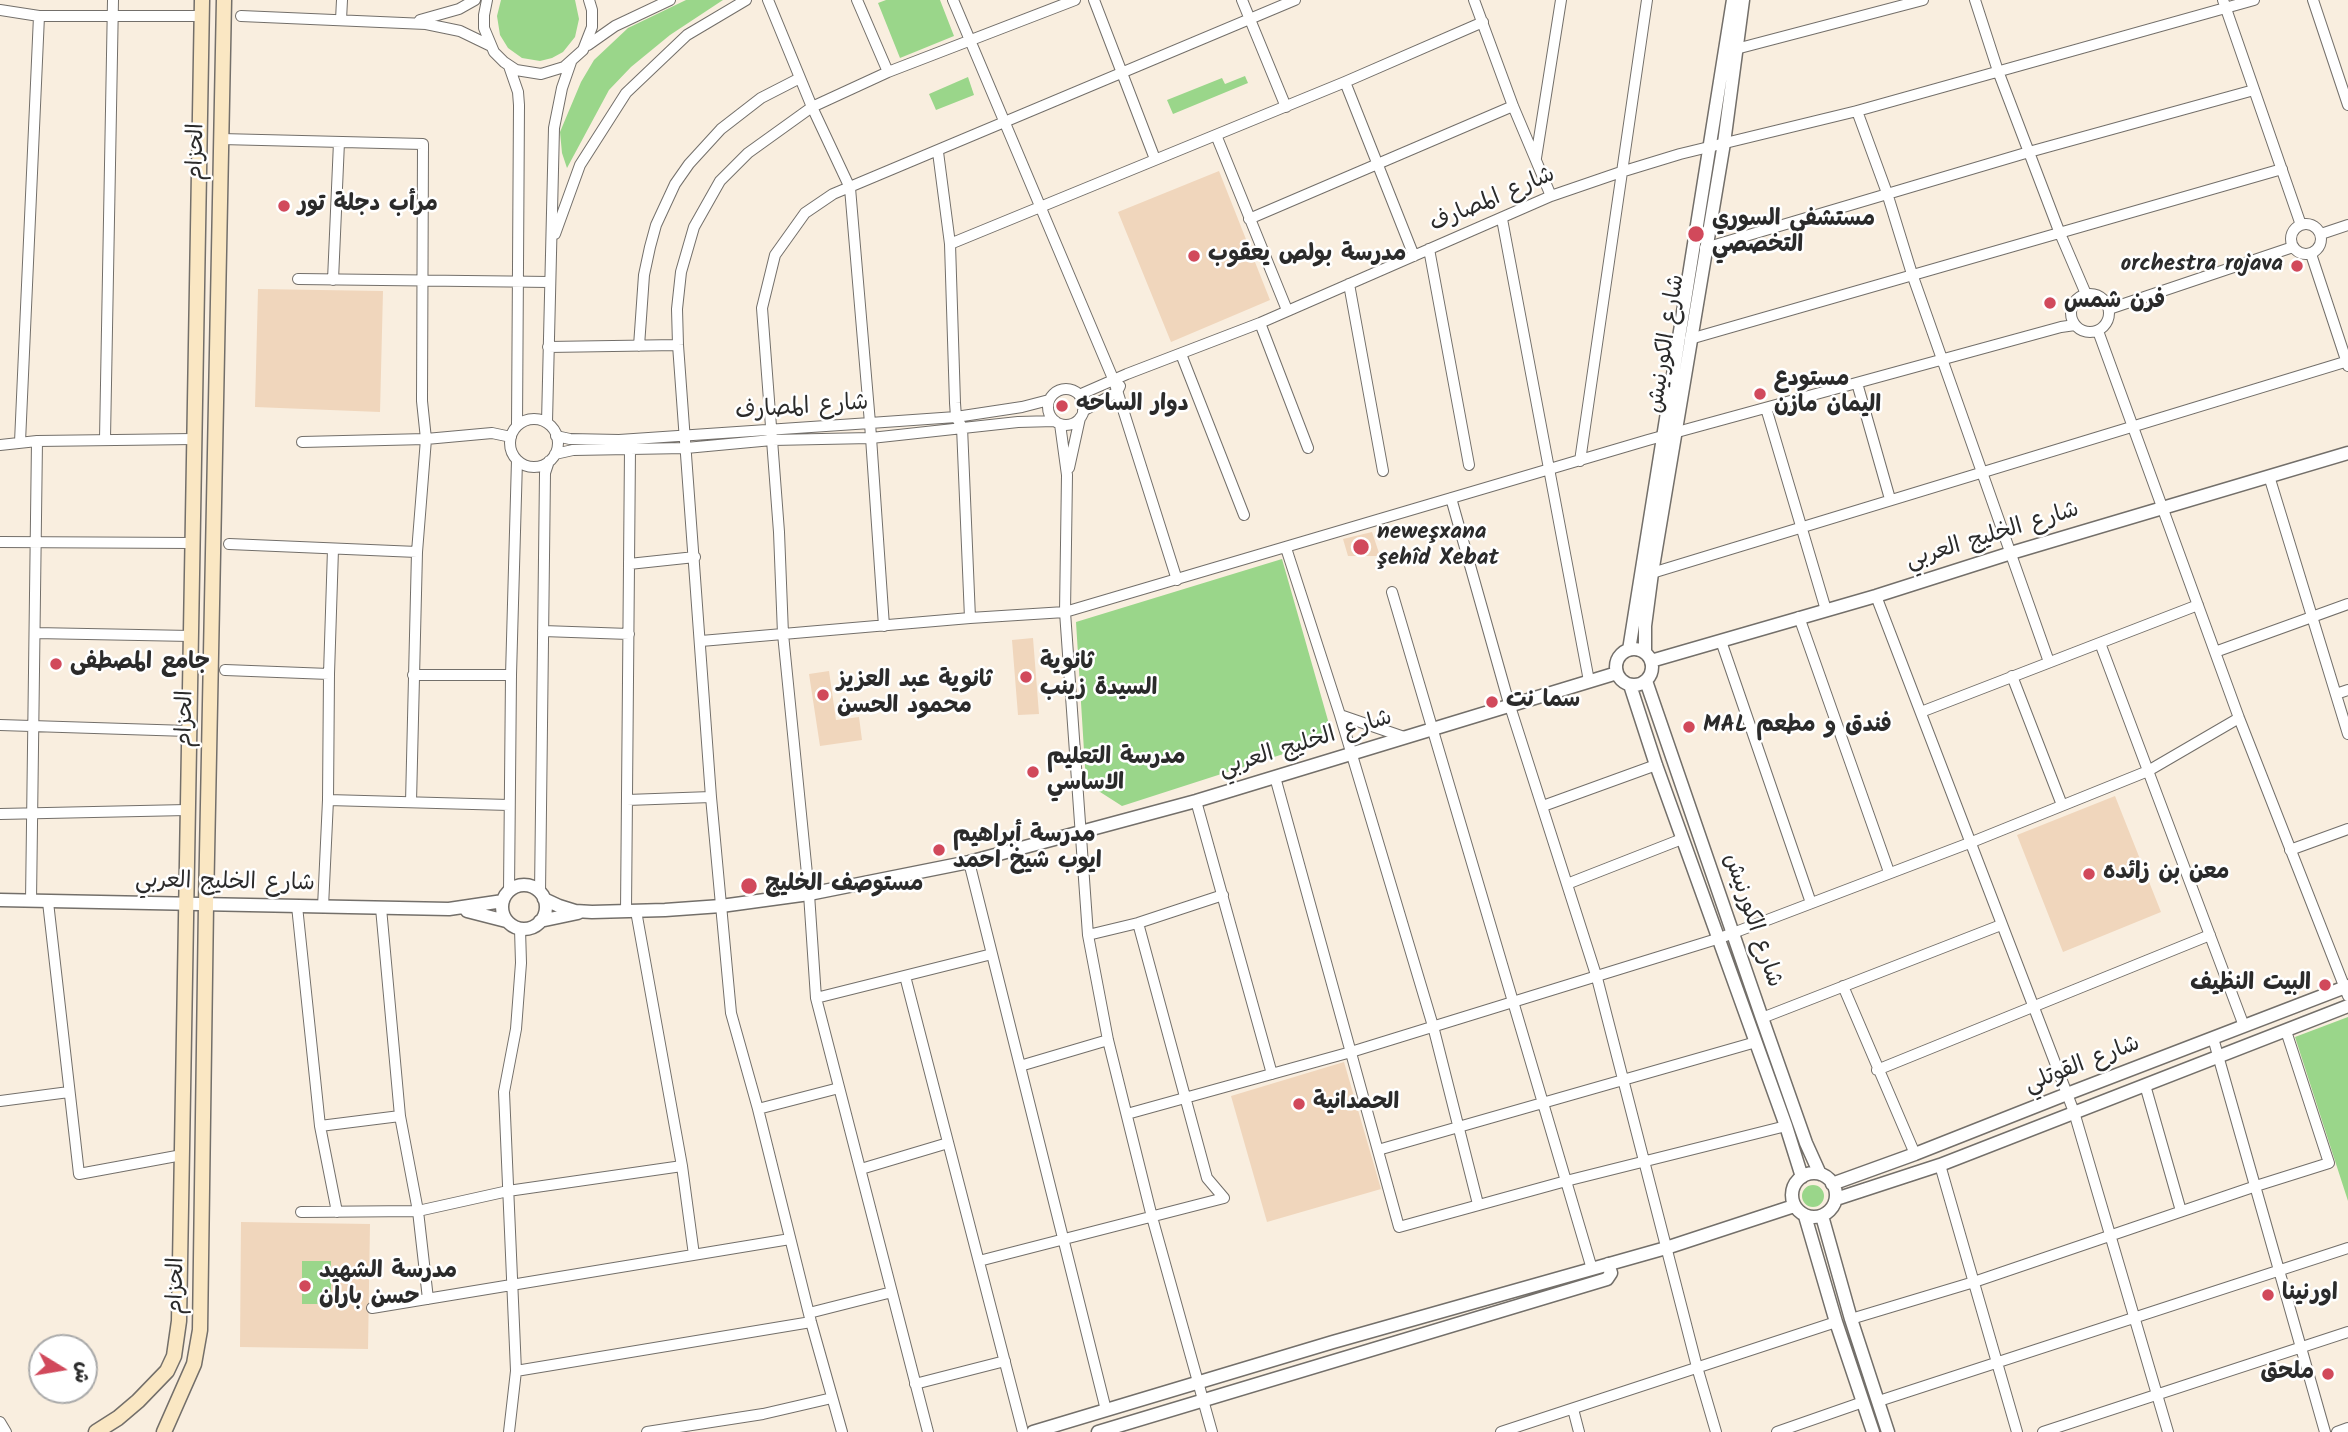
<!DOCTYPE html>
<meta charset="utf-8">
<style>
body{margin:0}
#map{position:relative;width:2348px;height:1432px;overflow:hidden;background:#f9eedf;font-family:Kalam,"Playpen Sans Arabic",sans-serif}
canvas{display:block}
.north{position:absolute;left:28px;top:1334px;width:70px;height:70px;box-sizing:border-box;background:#fff;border:2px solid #aaa;border-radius:50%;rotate:101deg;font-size:19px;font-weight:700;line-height:28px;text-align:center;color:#2b2b2b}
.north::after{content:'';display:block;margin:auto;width:24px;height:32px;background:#d1495b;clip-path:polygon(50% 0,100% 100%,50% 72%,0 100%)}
</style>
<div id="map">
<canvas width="2348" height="1432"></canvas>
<div class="north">ش</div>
</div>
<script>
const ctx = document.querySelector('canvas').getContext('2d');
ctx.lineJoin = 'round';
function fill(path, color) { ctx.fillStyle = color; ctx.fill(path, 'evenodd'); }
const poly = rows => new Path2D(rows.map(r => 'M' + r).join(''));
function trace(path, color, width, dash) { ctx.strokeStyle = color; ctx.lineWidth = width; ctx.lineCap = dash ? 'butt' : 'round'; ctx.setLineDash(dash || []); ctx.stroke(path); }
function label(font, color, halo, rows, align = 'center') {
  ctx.font = font + ' Kalam,"Playpen Sans Arabic",sans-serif'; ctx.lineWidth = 5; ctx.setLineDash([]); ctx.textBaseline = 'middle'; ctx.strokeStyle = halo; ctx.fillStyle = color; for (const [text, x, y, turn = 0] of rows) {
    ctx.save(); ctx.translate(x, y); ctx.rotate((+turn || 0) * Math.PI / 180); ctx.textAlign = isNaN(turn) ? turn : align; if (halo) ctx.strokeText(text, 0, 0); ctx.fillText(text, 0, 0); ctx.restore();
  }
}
const built = poly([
 [1219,171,1270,300,1171,342,1118,212],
 [258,289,383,291,380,412,255,407],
 [1372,532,1380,556,1348,556,1343,539],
 [1033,638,1039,714,1018,715,1012,640],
 [829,671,836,720,859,717,862,740,820,746,809,674],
 [2115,796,2161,912,2063,952,2017,835],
 [1344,1062,1381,1189,1267,1222,1231,1096],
 [241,1222,370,1224,368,1349,240,1347]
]);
const green = poly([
 [501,0,575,0,579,19,575,37,563,52,552,58,540,61,522,58,508,48,500,35,497,16],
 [686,0,723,0,670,35,631,67,609,90,567,168,562,153,560,132,581,82,594,60,628,28],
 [886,0,940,0,954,36,900,58,878,3],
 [1245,76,1248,83,1173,114,1167,100,1222,78,1225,84],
 [968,77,974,95,936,110,929,94],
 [1282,559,1333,738,1122,806,1086,783,1076,622],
 [2348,1017,2348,1201,2295,1037],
 '1802 1196a11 11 0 1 1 22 0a11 11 0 1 1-22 0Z',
 [302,1261,331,1261,331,1304,302,1304]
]);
const minor = poly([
 [487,0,484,15,484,28,494,52,504,62,516,70,541,74,564,67,583,50,592,27,592,10,589,0],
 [768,0,812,107,850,188,870,423,884,626],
 [857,0,888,72],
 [953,0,1114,381,1177,580],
 [1094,0,1155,159],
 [1242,0,1286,107],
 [1474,0,1513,106,1551,196],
 [1975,0,1998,71,2059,231,2086,294],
 [2223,0,2301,225],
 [2313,0,2348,105],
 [0,10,39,16,201,16],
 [241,16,426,24,460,31,491,46],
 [341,20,342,0],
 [420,20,459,9,475,0],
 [588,45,615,26,670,0],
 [1736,49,1923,0],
 [509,66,518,92,519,105,517,426],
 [1345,82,1414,256],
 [1857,111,1887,193,1912,274,2049,662],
 [1216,135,1287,310],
 [221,139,423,144,422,401,426,439,417,552,411,802],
 [938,152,950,244,955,403,956,417,962,427,970,618],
 [1536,158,1561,0],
 [1249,219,1513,106],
 [1502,219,1589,681],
 '2291 239a15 15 0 1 1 30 0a15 15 0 1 1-30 0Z',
 [555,234,580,165,626,93,687,35,746,0],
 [2321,234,2348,225],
 [950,244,1345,82,1483,22],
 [1705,248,2029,152,2254,90],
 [1429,249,1469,465],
 [2311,254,2348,366],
 [298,279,550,282],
 [333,280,339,142],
 [1349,284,1383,471],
 '2071 313a19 19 0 1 1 38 0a19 19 0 1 1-38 0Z',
 [2109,309,2293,247],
 [1260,323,1308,448],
 [2098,331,2239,718,2348,996],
 [1690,339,2282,169],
 [639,346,644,275,650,247,656,225,675,184,689,164,721,129,761,98,800,78],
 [548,347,678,345],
 [1181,354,1244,515],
 [1857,383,1890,499],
 '1048 407a18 18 0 1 1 36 0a18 18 0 1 1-36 0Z',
 [1079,395,1127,374,1260,323,1551,196,1621,172,1680,154,1857,111,2254,0],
 [1766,408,1826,610],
 [1083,411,1117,392,1120,386],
 '510 443a24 24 0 1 1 48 0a24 24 0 1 1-48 0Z',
 [547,422,554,128,562,88,571,62],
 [1060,424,1067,475,1065,612,1088,935,1108,1040,1152,1217,1212,1432],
 [556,436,570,439,619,440,870,423,956,417,1022,407,1049,400],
 [105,439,113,0],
 [20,442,39,16],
 [302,442,426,439,492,433,511,437],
 [0,445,37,441,194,439],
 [555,454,573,450,686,448,772,440,871,438,1018,422,1055,421],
 [1580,461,1647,0],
 [1069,468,1080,418],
 [2269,476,2348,734],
 [1451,498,1508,700,1597,978,1697,1367,1716,1432],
 [0,542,192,543],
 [229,544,417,552],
 [1286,548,1340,715,1404,737],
 [629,564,695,557],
 [1652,573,2348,361],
 [1392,592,1592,1269],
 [1876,596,2074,1112,2168,1432],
 [1799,617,1889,872],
 [543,631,629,634],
 [35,633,191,636],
 [701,641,970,618,1065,612,1648,440,2061,327,2075,325],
 [1721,641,1811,903],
 [2100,643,2244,1026],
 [2215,652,2348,604],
 [225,670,329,674],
 [413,675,511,675],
 [2012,676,2062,805],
 [2336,694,2348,690],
 [1921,712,2198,605],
 [1340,715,1433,1026,1478,1204],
 [0,725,188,731],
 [1275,777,1399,1227,1566,1181,1786,1126],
 [328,800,509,805],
 [627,800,711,797],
 [1196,801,1272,1074],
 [1543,806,1656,765],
 [0,814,187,810],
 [2290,850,2348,829],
 [969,862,1106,1410],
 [1567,884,1682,839],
 [509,891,511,675,517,460],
 [540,893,545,473,549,461],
 [31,901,37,441],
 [48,902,79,1174,182,1155],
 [297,906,320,1126,337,1212],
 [323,907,328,800,329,674,333,549],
 [381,908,400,1116,418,1211,428,1299],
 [626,911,630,449],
 [636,911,682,1166,694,1255],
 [1088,935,1138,923,1223,895],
 [905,976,1023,1432],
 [1843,986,1915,1154],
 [816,998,992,954],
 [1762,1018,2001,925],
 [2213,1038,2325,1432],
 [1020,1066,1108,1040],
 [1877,1070,2210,935],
 [2145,1085,2181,1211],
 [0,1101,69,1092],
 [758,1109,839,1088],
 [1127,1114,1351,1052,1720,938,1972,842,2148,771,2239,718],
 [320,1126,400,1116],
 [1378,1150,1756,1042],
 [1940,1165,2017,1432],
 [861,1169,948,1143],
 [301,1212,418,1211,508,1191,682,1166],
 [979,1261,1224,1198,1207,1178,1138,923],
 [372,1308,790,1239],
 [809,1313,892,1292],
 [1851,1319,1974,1282,2256,1186,2329,1163,2286,1031],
 [516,1371,811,1322],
 [915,1384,1005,1361],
 [1879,1401,2348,1248],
 [1573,1409,1579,1432],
 [0,1422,6,1432],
 [509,1432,516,1371,504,1092,516,1029,521,963,520,929],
 [647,1432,763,1414,832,1398],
 [842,1432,811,1322,758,1109,731,1013,711,797,678,345,677,309,681,272,694,227,720,181,748,153,812,107,888,72,1075,0],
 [928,1432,816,998,809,894,783,634,779,532,762,308,775,255,805,213,833,194,1295,0],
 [1501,1432,1836,1322],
 [1777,1432,1863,1402],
 [2043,1432,2348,1332],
 [2337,1432,2348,1428]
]);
const tertiary = poly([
 '1616 667a18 18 0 1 1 36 0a18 18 0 1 1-36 0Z',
 [1629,650,1733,0],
 [1645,653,1645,626,1652,573,1724,143,1743,0],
 [1651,661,1876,596,2011,553,2348,453],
 [1646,681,1762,1018,1806,1143,1820,1174],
 [1630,685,1656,765,1786,1126,1802,1177],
 '502 907a22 22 0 1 1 44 0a22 22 0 1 1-44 0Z',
 [544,899,559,906,575,911,592,912,665,910,721,906,809,894,969,862,1196,801,1617,673],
 [0,900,449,909,503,901],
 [467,911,506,921],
 [540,921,578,913],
 '1792 1195a22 22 0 1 1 44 0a22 22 0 1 1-44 0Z',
 [1832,1184,1915,1154,2067,1094,2348,986],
 [1836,1199,1940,1165,2348,1006],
 [1805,1216,1836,1322,1873,1432],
 [1822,1216,1851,1319,1888,1432],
 [1033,1432,1333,1342,1666,1248,1794,1206],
 [1098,1432,1607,1279,1611,1273,1608,1264]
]);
const secondary = poly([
 [96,1432,118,1418,138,1401,167,1371,174,1356,179,1321,202,0],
 [164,1432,194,1364,200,1330,206,905,224,0]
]);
const markers = [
 [284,206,7,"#d1495b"],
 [1696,234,9,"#d1495b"],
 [1194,256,7,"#d1495b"],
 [2297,266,7,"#d1495b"],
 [2050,303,7,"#d1495b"],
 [1760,394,7,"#d1495b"],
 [1062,406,7,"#d1495b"],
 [1361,547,9,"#d1495b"],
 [56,664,7,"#d1495b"],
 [1026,677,7,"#d1495b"],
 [823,695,7,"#d1495b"],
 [1492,702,7,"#d1495b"],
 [1689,727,7,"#d1495b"],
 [1033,772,7,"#d1495b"],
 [939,850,7,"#d1495b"],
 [2089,874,7,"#d1495b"],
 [749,886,9,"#d1495b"],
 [2325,985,7,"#d1495b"],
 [1299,1104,7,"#d1495b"],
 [305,1286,7,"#d1495b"],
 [2268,1295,7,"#d1495b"],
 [2328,1374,7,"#d1495b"]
];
const streetNames = [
 ["الحزام",198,152,-89],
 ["شارع المصارف",1493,201,-23],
 ["شارع الكورنيش",1668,344,-81],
 ["شارع المصارف",802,409,-4],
 ["شارع الخليج العربي",1993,537,-17],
 ["الحزام",187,719,-89],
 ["شارع الخليج العربي",1306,745,-17],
 ["شارع الخليج العربي",225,884,1],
 ["شارع الكورنيش",1751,921,71],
 ["شارع القوتلي",2083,1066,-21],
 ["الحزام",178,1286,-89]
];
const poiNames = [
 ["مرأب دجلة تور",298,206],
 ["مستشفى السوري",1712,221],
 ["التخصصي",1712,247],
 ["مدرسة بولص يعقوب",1208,256],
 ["orchestra rojava",2283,266,"right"],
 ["فرن شمس",2064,303],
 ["مستودع",1774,381],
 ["اليمان مازن",1774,407],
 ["دوار الساحه",1076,406],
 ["neweşxana",1377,534],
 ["şehîd Xebat",1377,560],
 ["جامع المصطفى",70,664],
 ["ثانوية",1040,664],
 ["السيدة زينب",1040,690],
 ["ثانوية عبد العزيز",837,682],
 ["محمود الحسن",837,708],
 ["سما نت",1506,702],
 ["MAL فندق و مطعم",1703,727],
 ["مدرسة التعليم",1047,759],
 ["الاساسي",1047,785],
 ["مدرسة أبراهيم",953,837],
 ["ايوب شيخ احمد",953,863],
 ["معن بن زائده",2103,874],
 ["مستوصف الخليج",765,886],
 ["البيت النظيف",2311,985,"right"],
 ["الحمدانية",1313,1104],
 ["مدرسة الشهيد",319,1273],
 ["حسن باران",319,1299],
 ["اورنينا",2282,1295],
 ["ملحق",2314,1374,"right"]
];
fill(built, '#f0d6bc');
fill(green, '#9ad68a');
trace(minor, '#736f6a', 12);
trace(tertiary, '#736f6a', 15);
trace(secondary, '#736f6a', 17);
trace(minor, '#fff', 10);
trace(tertiary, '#fff', 12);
trace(secondary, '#fae7c3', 14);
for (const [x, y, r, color] of markers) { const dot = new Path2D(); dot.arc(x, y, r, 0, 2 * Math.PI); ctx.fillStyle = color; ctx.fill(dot); trace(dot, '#fff', 2.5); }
label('23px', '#2b2b2b', '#fff', streetNames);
label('bold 23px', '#2b2b2b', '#fff', poiNames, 'left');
</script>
